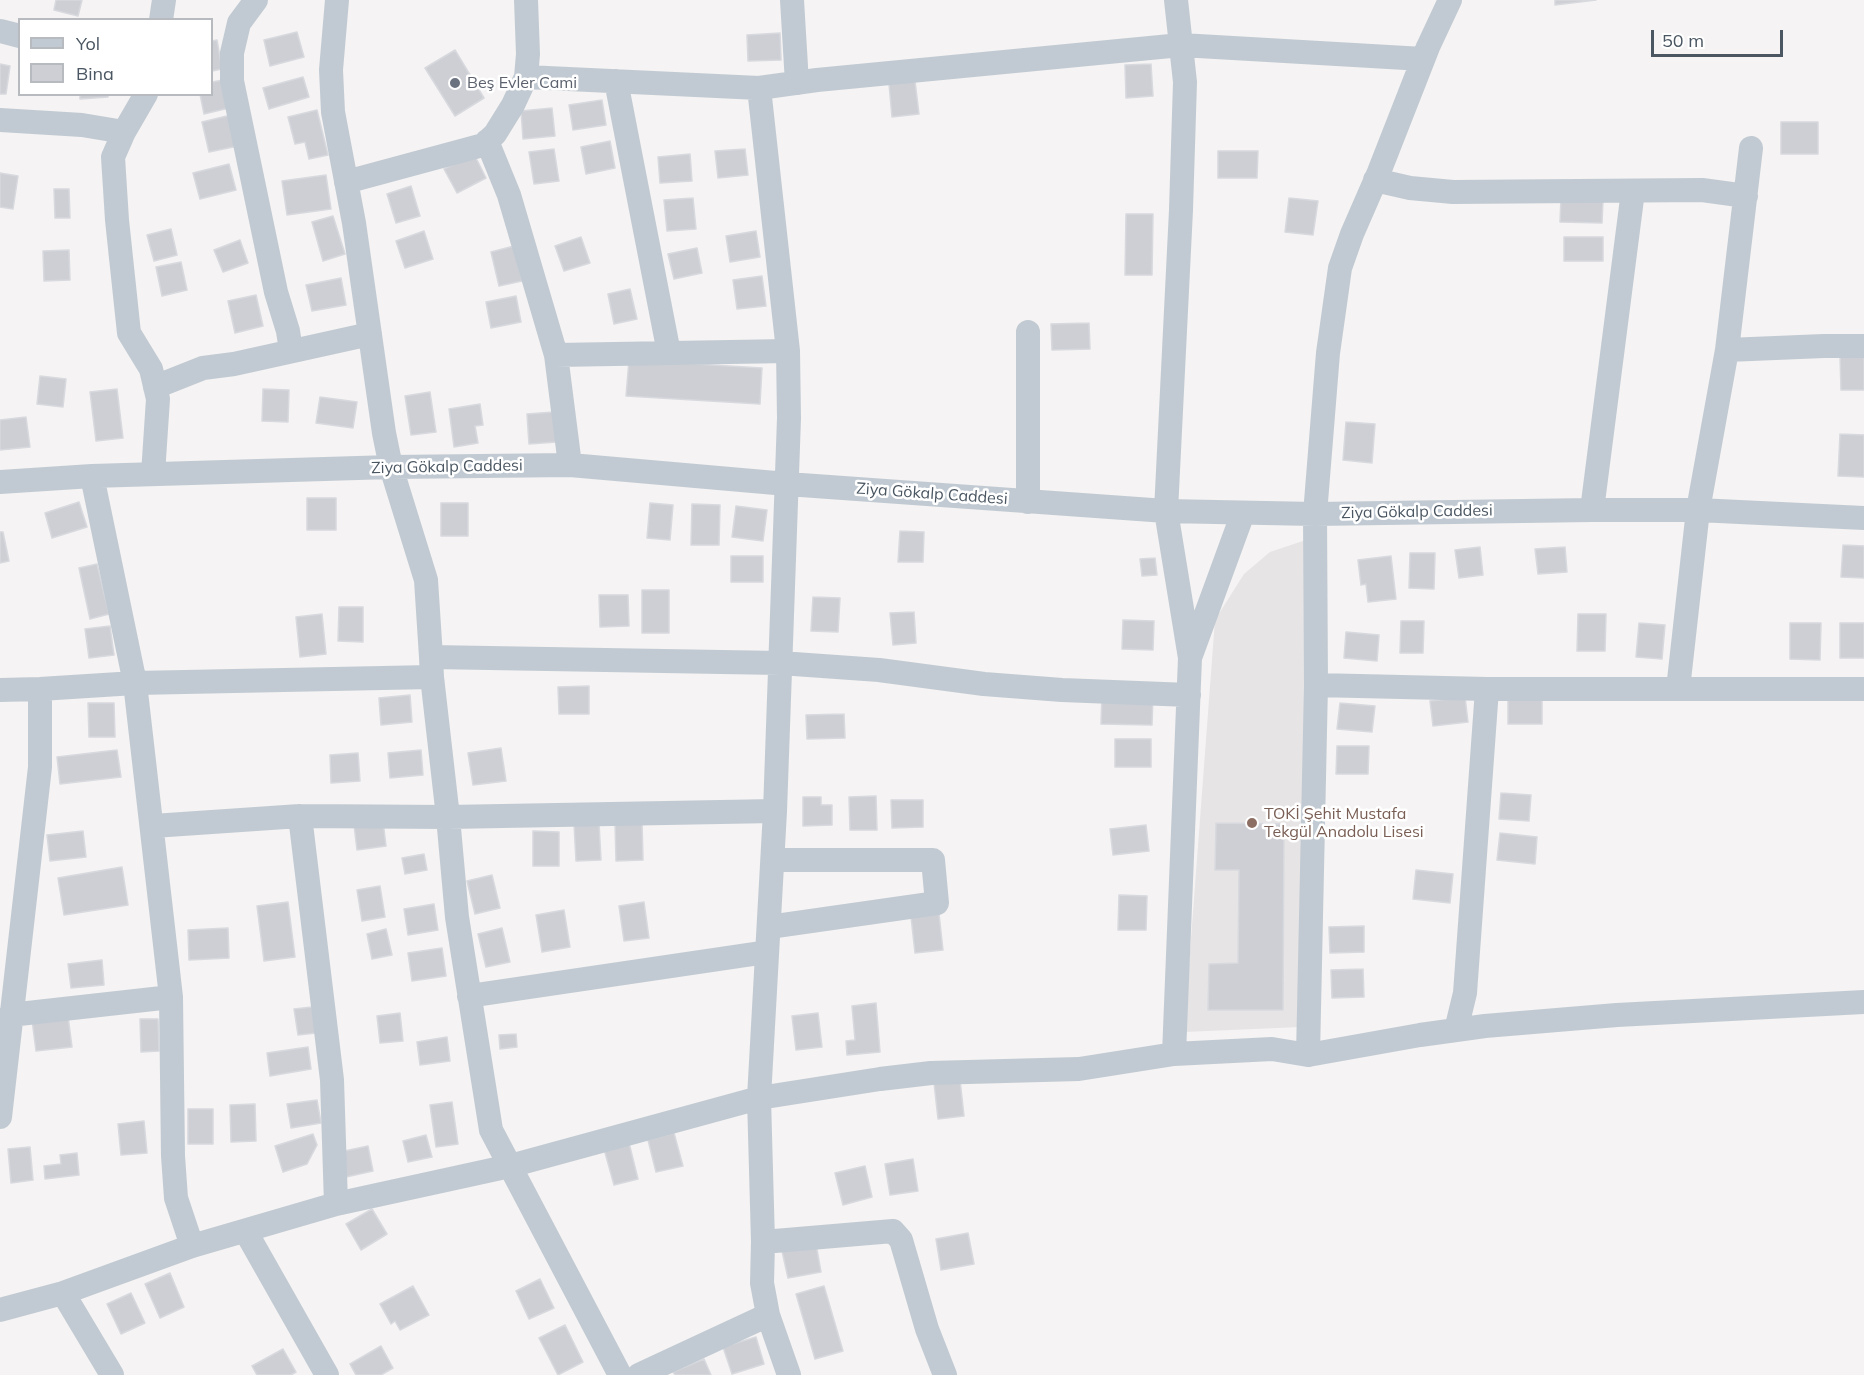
<!DOCTYPE html>
<meta charset="utf-8">
<style>
body{margin:0}
#map{position:relative;width:1864px;height:1375px;overflow:hidden;background:#f5f3f3;font-family:Mulish,sans-serif}
canvas{display:block}
.legend{position:absolute;left:18px;top:18px;width:195px;height:78px;box-sizing:border-box;background:#fff;border:2px solid #b7bbc0;margin:0;padding:8px 10px;list-style:none;font-size:18px;color:#4a5661}
.legend li{display:flex;align-items:center;gap:12px;height:30px}
.legend b{width:30px;border:2px solid #b7bbc0}
.scale{position:absolute;left:1651px;top:30px;width:132px;height:27px;box-sizing:border-box;border:3px solid #4a5661;border-top:0;padding-left:8px;font-size:18px;line-height:21px;white-space:nowrap;color:#4a5661;-webkit-text-stroke:4px #fff;paint-order:stroke}
</style>
<div id="map">
<canvas width="1864" height="1375"></canvas>
<ul class="legend">
<li><b style="height:8px;background:#c1cad2"></b>Yol</li>
<li><b style="height:16px;background:#cdcfd5"></b>Bina</li>
</ul>
<div class="scale">50 m</div>
</div>
<script>
const ctx = document.querySelector('canvas').getContext('2d');
ctx.lineJoin = 'round';
function fill(path, color) { ctx.fillStyle = color; ctx.fill(path, 'evenodd'); }
const poly = rows => new Path2D(rows.map(r => 'M' + r).join(''));
function trace(path, color, width, dash) { ctx.strokeStyle = color; ctx.lineWidth = width; ctx.lineCap = dash ? 'butt' : 'round'; ctx.setLineDash(dash || []); ctx.stroke(path); }
function label(font, color, halo, rows, align = 'center') {
  ctx.font = font + ' Mulish,sans-serif'; ctx.lineWidth = 5; ctx.setLineDash([]); ctx.textBaseline = 'middle'; ctx.strokeStyle = halo; ctx.fillStyle = color; for (const [text, x, y, turn = 0] of rows) {
    ctx.save(); ctx.translate(x, y); ctx.rotate((+turn || 0) * Math.PI / 180); ctx.textAlign = isNaN(turn) ? turn : align; if (halo) ctx.strokeText(text, 0, 0); ctx.fillText(text, 0, 0); ctx.restore();
  }
}
const education = poly([
 [1309,539,1300,1027,1184,1032,1215,620,1244,574,1270,552]
]);
const building = poly([
 [56,0,82,0,78,16,54,10,56,0],
 [1555,0,1596,0,1555,5,1555,0],
 [297,32,304,57,270,66,264,40,297,32],
 [780,33,781,60,748,61,747,35,780,33],
 [217,40,222,69,212,71,212,41,217,40],
 [455,50,484,98,455,116,425,68,455,50],
 [0,64,10,66,6,94,0,94,0,64],
 [1151,64,1153,96,1126,98,1125,65,1151,64],
 [303,77,309,97,269,109,263,88,303,77],
 [223,80,229,108,204,114,200,94,212,94,212,82,223,80],
 [915,81,919,114,892,117,889,84,915,81],
 [80,94,108,94,108,97,80,99,80,94],
 [602,100,606,125,573,130,569,105,602,100],
 [552,108,555,136,523,139,521,111,552,108],
 [317,110,328,155,309,159,305,142,295,144,288,117,317,110],
 [231,115,238,146,209,152,202,122,231,115],
 [1781,122,1818,122,1818,154,1781,154,1781,122],
 [610,141,615,168,586,174,581,147,610,141],
 [554,149,559,181,534,184,529,152,554,149],
 [745,149,748,175,718,178,715,151,745,149],
 [1218,151,1258,151,1257,178,1218,178,1218,151],
 [474,154,486,178,457,193,444,169,474,154],
 [690,154,692,181,660,183,658,157,690,154],
 [229,164,236,190,200,199,193,173,229,164],
 [0,173,18,176,13,209,0,207,0,173],
 [326,175,331,209,287,215,282,181,326,175],
 [411,186,420,216,396,223,387,194,411,186],
 [54,189,69,189,70,218,55,218,54,189],
 [693,198,696,229,667,231,664,200,693,198],
 [1289,198,1318,201,1313,235,1285,232,1289,198],
 [1561,198,1603,200,1602,223,1560,222,1561,198],
 [1126,214,1153,214,1152,275,1125,275,1126,214],
 [333,216,345,254,323,261,312,222,333,216],
 [171,229,177,255,154,261,147,235,171,229],
 [424,231,433,259,405,268,396,241,424,231],
 [756,231,760,257,730,262,726,236,756,231],
 [581,237,590,263,564,271,555,246,581,237],
 [1564,237,1603,237,1603,261,1564,261,1564,237],
 [240,240,248,263,223,272,214,250,240,240],
 [514,246,522,281,499,286,491,252,514,246],
 [697,248,702,273,674,279,668,254,697,248],
 [69,250,70,280,44,281,43,251,69,250],
 [181,262,187,290,162,296,156,267,181,262],
 [762,276,766,306,737,309,733,280,762,276],
 [341,278,346,305,312,311,306,285,341,278],
 [630,289,637,319,614,324,608,294,630,289],
 [256,295,263,326,235,333,228,301,256,295],
 [516,296,521,322,491,328,486,302,516,296],
 [1089,323,1090,349,1052,350,1051,324,1089,323],
 [1864,354,1864,390,1841,390,1840,355,1864,354],
 [629,360,762,368,760,404,626,396,629,360],
 [40,376,66,379,63,407,37,404,40,376],
 [117,389,123,438,96,441,90,392,117,389],
 [263,389,289,390,288,422,262,421,263,389],
 [430,392,436,432,411,435,405,396,430,392],
 [320,397,357,402,353,428,316,423,320,397],
 [480,404,483,425,475,426,478,443,454,447,449,409,480,404],
 [554,412,557,442,529,444,527,414,554,412],
 [26,417,30,447,0,450,0,420,26,417],
 [1346,422,1375,424,1372,463,1343,460,1346,422],
 [1840,434,1864,435,1864,477,1838,476,1840,434],
 [307,498,336,498,336,530,307,530,307,498],
 [79,502,87,527,52,538,45,513,79,502],
 [441,503,468,503,468,536,441,536,441,503],
 [650,503,673,505,670,540,647,538,650,503],
 [692,504,720,505,719,545,691,545,692,504],
 [736,506,767,510,763,541,732,537,736,506],
 [900,531,924,532,923,562,898,562,900,531],
 [0,532,3,532,9,561,0,563,0,532],
 [1843,545,1864,546,1864,578,1841,577,1843,545],
 [1480,547,1483,575,1459,578,1455,550,1480,547],
 [1565,547,1567,572,1538,574,1535,549,1565,547],
 [1410,553,1435,553,1434,589,1409,588,1410,553],
 [731,556,763,556,763,582,731,582,731,556],
 [1391,556,1396,599,1368,602,1366,584,1361,585,1358,560,1391,556],
 [1155,558,1157,575,1142,576,1140,559,1155,558],
 [97,564,109,614,90,619,79,568,97,564],
 [642,590,669,590,669,633,642,633,642,590],
 [599,595,628,595,629,626,600,627,599,595],
 [813,597,840,598,838,632,811,631,813,597],
 [339,607,363,607,363,642,338,641,339,607],
 [914,612,916,643,893,645,890,613,914,612],
 [322,614,326,654,300,657,296,617,322,614],
 [1578,614,1606,614,1605,651,1577,651,1578,614],
 [1123,620,1154,621,1153,650,1122,649,1123,620],
 [1401,621,1424,621,1423,653,1400,653,1401,621],
 [1639,623,1665,625,1662,659,1636,657,1639,623],
 [1790,623,1821,623,1820,660,1790,659,1790,623],
 [1840,623,1864,623,1864,658,1840,658,1840,623],
 [110,626,114,655,89,658,85,629,110,626],
 [1346,632,1379,635,1377,661,1344,658,1346,632],
 [589,686,589,714,559,714,558,687,589,686],
 [1102,694,1153,695,1152,725,1101,724,1102,694],
 [410,695,412,722,381,725,379,698,410,695],
 [1465,697,1468,722,1433,726,1430,701,1465,697],
 [1508,700,1542,700,1542,724,1508,724,1508,700],
 [88,703,114,703,115,737,89,737,88,703],
 [1340,703,1375,706,1372,732,1337,729,1340,703],
 [844,714,845,738,807,739,806,715,844,714],
 [1115,739,1151,739,1151,767,1115,767,1115,739],
 [1337,746,1369,746,1368,774,1336,774,1337,746],
 [501,748,506,781,473,785,468,753,501,748],
 [117,750,121,777,60,784,57,757,117,750],
 [421,750,423,775,390,778,388,753,421,750],
 [358,753,360,781,331,783,330,755,358,753],
 [1501,793,1531,795,1529,821,1499,819,1501,793],
 [876,796,877,830,850,830,849,797,876,796],
 [803,797,821,797,821,805,832,805,832,825,803,826,803,797],
 [891,800,923,800,923,827,892,828,891,800],
 [383,821,386,846,357,850,354,825,383,821],
 [642,822,643,860,616,861,615,823,642,822],
 [599,823,601,860,576,861,574,824,599,823],
 [1216,823,1284,824,1283,1010,1208,1010,1209,964,1238,963,1239,870,1215,870,1216,823],
 [1146,825,1149,851,1113,855,1110,829,1146,825],
 [83,831,86,857,50,861,47,835,83,831],
 [533,831,559,832,559,866,533,866,533,831],
 [1500,833,1537,837,1535,864,1497,860,1500,833],
 [424,854,427,870,405,874,402,858,424,854],
 [122,867,128,905,64,915,58,878,122,867],
 [1416,870,1453,874,1450,903,1413,899,1416,870],
 [492,875,500,908,475,914,467,881,492,875],
 [380,886,385,917,362,921,357,890,380,886],
 [1119,895,1147,896,1146,930,1118,930,1119,895],
 [288,902,295,957,264,961,257,906,288,902],
 [644,902,649,938,624,941,619,906,644,902],
 [434,904,438,930,408,935,404,909,434,904],
 [564,910,570,947,542,952,536,915,564,910],
 [939,914,943,950,915,953,911,917,939,914],
 [1364,926,1364,952,1330,953,1329,927,1364,926],
 [228,928,229,958,189,960,188,930,228,928],
 [502,928,510,962,486,967,478,934,502,928],
 [386,929,392,955,372,959,367,934,386,929],
 [442,948,446,976,412,981,408,953,442,948],
 [102,960,104,985,71,988,68,964,102,960],
 [1363,969,1364,997,1332,998,1331,970,1363,969],
 [876,1003,880,1052,847,1055,846,1041,855,1040,852,1006,876,1003],
 [312,1007,316,1033,298,1035,294,1009,312,1007],
 [400,1013,403,1041,380,1043,377,1016,400,1013],
 [818,1013,822,1047,796,1050,792,1016,818,1013],
 [68,1016,72,1047,36,1051,32,1020,68,1016],
 [140,1019,158,1019,159,1051,141,1052,140,1019],
 [516,1034,517,1047,500,1049,499,1035,516,1034],
 [447,1037,450,1061,420,1065,417,1042,447,1037],
 [308,1047,311,1069,270,1076,267,1053,308,1047],
 [960,1080,964,1116,938,1119,934,1083,960,1080],
 [317,1100,321,1123,291,1128,287,1104,317,1100],
 [452,1102,458,1144,436,1147,430,1105,452,1102],
 [255,1104,256,1141,231,1142,230,1105,255,1104],
 [188,1109,213,1109,213,1144,188,1144,188,1109],
 [144,1121,147,1153,121,1155,118,1124,144,1121],
 [674,1133,683,1166,656,1172,648,1140,674,1133],
 [313,1134,317,1145,307,1164,283,1172,275,1146,313,1134],
 [426,1135,432,1157,408,1162,403,1141,426,1135],
 [629,1143,638,1179,614,1185,604,1149,629,1143],
 [368,1146,373,1171,346,1177,340,1152,368,1146],
 [30,1147,33,1180,11,1183,8,1149,30,1147],
 [77,1153,79,1175,45,1179,44,1166,61,1164,60,1155,77,1153],
 [913,1159,918,1191,890,1195,885,1164,913,1159],
 [865,1166,872,1197,843,1205,835,1173,865,1166],
 [372,1209,387,1234,361,1250,346,1224,372,1209],
 [968,1233,974,1264,941,1270,936,1239,968,1233],
 [816,1244,821,1272,788,1278,782,1251,816,1244],
 [170,1273,184,1307,160,1318,145,1284,170,1273],
 [540,1279,554,1308,529,1319,516,1291,540,1279],
 [413,1286,429,1315,400,1330,395,1321,391,1324,380,1304,413,1286],
 [824,1286,843,1351,815,1359,796,1294,824,1286],
 [131,1293,145,1323,121,1334,107,1304,131,1293],
 [565,1325,583,1362,558,1375,539,1338,565,1325],
 [756,1337,764,1364,732,1374,723,1347,756,1337],
 [381,1346,393,1368,381,1375,356,1375,350,1364,381,1346],
 [283,1349,296,1372,291,1375,257,1375,252,1366,283,1349],
 [704,1359,711,1375,675,1375,673,1372,704,1359]
]);
const minor = poly([
 [256,0,239,23,232,53,232,81,276,292,288,331,291,351],
 [337,0,331,70,333,112,354,223,384,433,391,467,426,580,431,657],
 [792,0,797,83],
 [161,20,164,0],
 [0,31,20,36],
 [526,77,759,88,817,80,1181,45,1423,59],
 [616,81,669,353],
 [759,88,788,351,789,418,775,811,759,1098,763,1242,762,1283,768,1315,789,1375],
 [146,94,124,132,113,157,117,220,129,333,151,369,158,399,153,474],
 [0,120,82,125,124,132],
 [487,141,509,195,556,355,570,465],
 [1375,180,1410,188,1453,192,1702,190,1746,196],
 [346,182,483,145,495,134,513,105,526,77,528,54,526,0],
 [1028,332,1028,502],
 [1727,350,1824,346,1864,346],
 [556,355,788,351],
 [155,387,203,368,234,364,370,334],
 [92,476,135,683,171,997,173,1156,176,1198,192,1246],
 [0,482,92,476,391,467,570,465,787,484,1166,511,1315,514,1592,510,1698,510,1864,518],
 [1592,510,1633,191],
 [1191,655,1243,513],
 [432,677,448,817,457,917,491,1130,620,1375],
 [1316,685,1487,689,1864,689],
 [1678,689,1698,510,1727,350,1751,148],
 [0,690,40,689,135,683,432,677,431,657,780,663,879,670,984,684,1062,690,1189,695],
 [300,816,332,1080,336,1204],
 [153,826,300,816,448,817,775,811],
 [769,927,937,903,933,860,773,860],
 [469,996,767,952],
 [10,1015,171,997],
 [1456,1030,1465,993,1487,689],
 [1174,1054,1190,658,1166,511,1181,210,1185,82,1176,0],
 [1308,1055,1316,685,1315,514,1328,353,1340,268,1352,234,1379,172,1428,47,1450,0],
 [0,1117,40,767,40,689],
 [246,1232,327,1375],
 [763,1242,893,1231,901,1240,927,1329,945,1375],
 [63,1293,112,1375],
 [0,1310,63,1293,192,1246,336,1204,510,1166,759,1098,880,1079,931,1073,1079,1069,1174,1054,1272,1049,1308,1055,1420,1035,1485,1026,1617,1015,1864,1002],
 [639,1375,768,1315]
]);
const markers = [
 [455,83,6,"#6b7280"],
 [1252,823,6,"#8d6e63"]
];
const worshipNames = [
 ["Beş Evler Cami",467,83]
];
const streetNames = [
 ["Ziya Gökalp Caddesi",447,467,-1],
 ["Ziya Gökalp Caddesi",932,494,4],
 ["Ziya Gökalp Caddesi",1417,512,-1]
];
const educationNames = [
 ["TOKİ Şehit Mustafa",1264,814],
 ["Tekgül Anadolu Lisesi",1264,832]
];
fill(education, '#e6e4e5');
fill(building, '#cdcfd5');
trace(building, '#d7d9de', 1.5);
trace(minor, '#c1cad2', 24);
for (const [x, y, r, color] of markers) { const dot = new Path2D(); dot.arc(x, y, r, 0, 2 * Math.PI); ctx.fillStyle = color; ctx.fill(dot); trace(dot, '#fff', 2); }
label('16px', '#5b616d', '#fff', worshipNames, 'left');
label('16px', '#4a5661', '#fff', streetNames);
label('16px', '#785e54', '#fff', educationNames, 'left');
</script>
